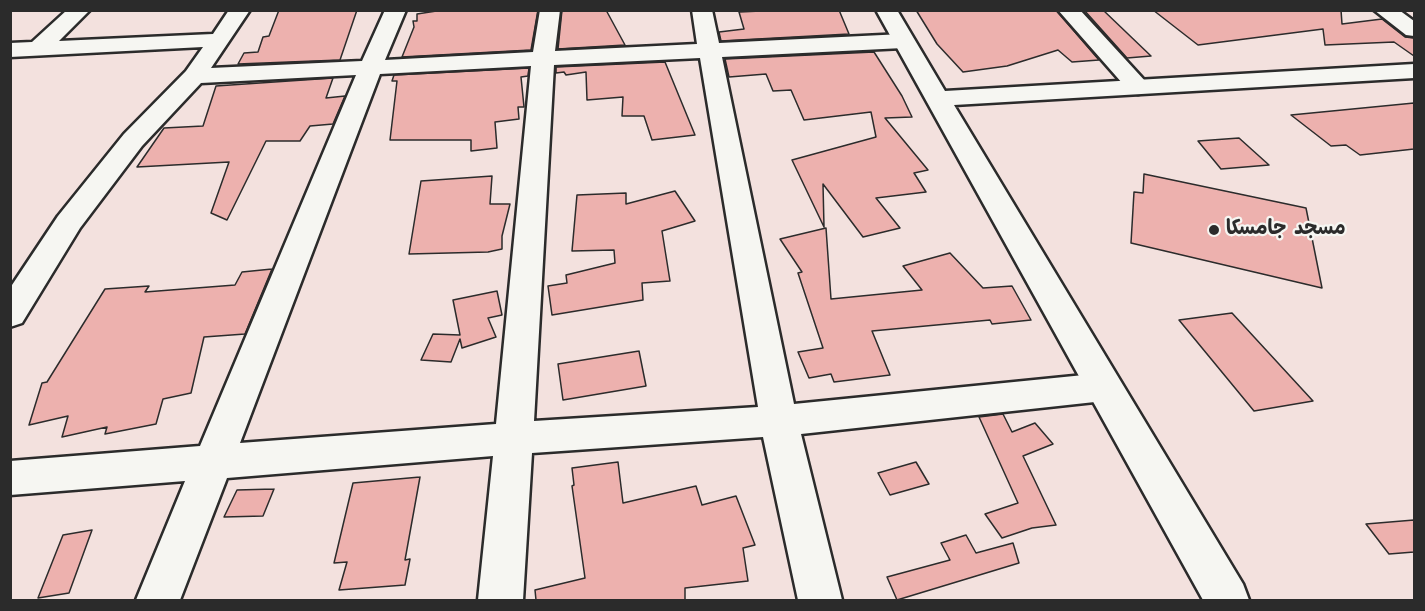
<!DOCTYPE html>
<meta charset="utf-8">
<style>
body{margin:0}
#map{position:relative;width:1425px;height:611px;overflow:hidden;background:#f3e1de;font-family:"Architects Daughter",sans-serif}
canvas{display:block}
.frame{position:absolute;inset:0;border:12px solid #2b2b2b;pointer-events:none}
</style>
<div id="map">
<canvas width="1425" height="611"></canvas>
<div class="frame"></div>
</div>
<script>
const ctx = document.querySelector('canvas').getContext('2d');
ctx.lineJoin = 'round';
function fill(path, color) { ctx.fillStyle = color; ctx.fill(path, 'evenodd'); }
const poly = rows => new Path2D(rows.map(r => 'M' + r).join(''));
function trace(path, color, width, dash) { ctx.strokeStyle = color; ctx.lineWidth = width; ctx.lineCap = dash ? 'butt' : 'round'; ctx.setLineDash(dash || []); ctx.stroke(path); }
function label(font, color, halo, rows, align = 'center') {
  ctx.font = font + ' "Architects Daughter","Playpen Sans Arabic",sans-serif'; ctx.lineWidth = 4.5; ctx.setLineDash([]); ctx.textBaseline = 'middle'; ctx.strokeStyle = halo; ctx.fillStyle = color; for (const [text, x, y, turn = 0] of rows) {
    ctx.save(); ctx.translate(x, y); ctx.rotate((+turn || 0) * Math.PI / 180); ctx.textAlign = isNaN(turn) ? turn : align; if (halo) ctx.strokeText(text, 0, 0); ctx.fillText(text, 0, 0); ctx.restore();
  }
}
const building = poly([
 [279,10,357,10,340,60,238,64,244,53,258,52,263,37,269,36,279,10],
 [443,10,538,10,531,50,402,57,414,27,413,21,417,21,417,14,443,10],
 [562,10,606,10,625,45,558,49,562,10],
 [783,10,839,10,849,34,721,41,719,32,744,29,739,12,783,10],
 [916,10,1056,10,1099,60,1072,62,1058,50,1007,66,963,72,937,44,916,10],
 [1084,10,1103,10,1151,56,1127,58,1084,10],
 [1153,10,1341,10,1342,24,1382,19,1405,37,1414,38,1414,56,1394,42,1325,45,1323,29,1198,45,1153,10],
 [874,52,902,96,912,117,885,118,928,170,914,173,926,192,876,198,900,228,863,237,823,184,824,227,792,160,876,137,871,112,804,120,791,90,773,91,766,74,729,77,725,59,874,52],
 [665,62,695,135,652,140,644,116,622,116,623,97,587,100,586,72,566,75,564,72,556,73,556,67,665,62],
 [529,68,528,76,521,77,524,107,518,107,519,119,495,122,497,148,471,151,471,140,390,140,397,81,392,81,394,75,529,68],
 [333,78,326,98,345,96,333,124,310,126,300,141,266,141,227,220,211,213,229,162,137,167,164,128,203,126,216,86,333,78],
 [1414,103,1414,149,1360,155,1346,145,1331,146,1291,115,1414,103],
 [1239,138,1269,165,1221,169,1198,141,1239,138],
 [1144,174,1306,208,1322,288,1131,243,1134,192,1143,193,1144,174],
 [492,176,490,204,510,204,502,236,502,249,488,252,409,254,421,181,492,176],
 [675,191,695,221,662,231,670,281,642,283,643,300,552,315,548,286,567,283,566,275,615,263,614,250,572,251,577,195,626,193,626,204,675,191],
 [826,228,831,299,922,290,903,266,950,253,983,288,1012,286,1031,320,992,324,990,320,872,331,890,375,834,382,831,374,809,378,798,352,823,348,798,273,802,272,780,239,826,228],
 [272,269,245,334,204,337,191,393,163,399,156,424,105,434,107,427,62,437,68,416,29,425,42,383,47,382,105,289,149,286,145,292,235,285,242,272,272,269],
 [497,291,502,315,488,318,496,337,462,348,460,339,451,362,421,360,433,334,460,335,453,300,497,291],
 [1232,313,1313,401,1254,411,1179,320,1232,313],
 [639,351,646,386,563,400,558,364,639,351],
 [1003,414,1012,432,1035,423,1053,444,1023,456,1056,525,1032,528,1002,538,985,514,1018,503,979,417,1003,414],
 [618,462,623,503,696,486,702,505,736,496,755,545,743,548,748,581,685,588,685,600,536,600,535,590,585,578,572,486,574,485,572,468,618,462],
 [916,462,929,484,890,495,878,473,916,462],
 [420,477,405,560,410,559,405,585,339,590,347,562,334,563,353,483,420,477],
 [274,489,263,516,224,517,237,490,274,489],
 [1414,520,1414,552,1389,554,1366,524,1414,520],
 [92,530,69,593,38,598,63,535,92,530],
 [966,535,976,553,1013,543,1019,563,897,600,887,577,950,560,941,543,966,535]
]);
const street = poly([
 [67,10,90,10,59,41,213,34,229,10,250,10,211,68,362,61,385,10,406,10,385,60,533,52,540,10,560,10,555,51,697,44,692,10,712,10,719,43,903,34,911,36,914,41,911,46,903,48,722,57,794,404,1104,373,1117,377,1122,387,1117,397,1104,401,801,434,842,600,798,600,763,437,532,453,523,600,478,600,493,456,227,478,180,600,136,600,185,481,10,495,10,461,200,446,356,75,201,83,142,146,80,228,22,323,10,327,10,288,58,216,124,134,186,71,203,47,10,57,10,43,32,42,67,10],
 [700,58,758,407,534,421,554,65,700,58],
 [531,66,496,424,240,443,380,74,531,66],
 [1058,10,1080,10,1146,82,1150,87,1146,92,1138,94,1130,92,1058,10],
 [1374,10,1399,10,1414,21,1414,36,1406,35,1374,10]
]);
const secondary = poly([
 [876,10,897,10,945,91,1414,64,1414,78,954,105,1243,584,1249,600,1203,600,876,10]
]);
const markers = [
 [1214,230,6,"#2b2b2b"]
];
const poiNames = [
 ["مسجد جامسكا",1226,230]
];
fill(building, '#edb1ae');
trace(building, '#2b2b2b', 1.5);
trace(street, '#2b2b2b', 5);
trace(secondary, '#2b2b2b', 5);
fill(street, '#f6f6f2');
fill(secondary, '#f6f6f2');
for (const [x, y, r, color] of markers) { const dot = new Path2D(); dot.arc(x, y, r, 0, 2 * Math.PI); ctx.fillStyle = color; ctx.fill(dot); trace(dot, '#f6f6f2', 2); }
label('bold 20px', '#2b2b2b', '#f6f6f2', poiNames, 'left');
</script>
